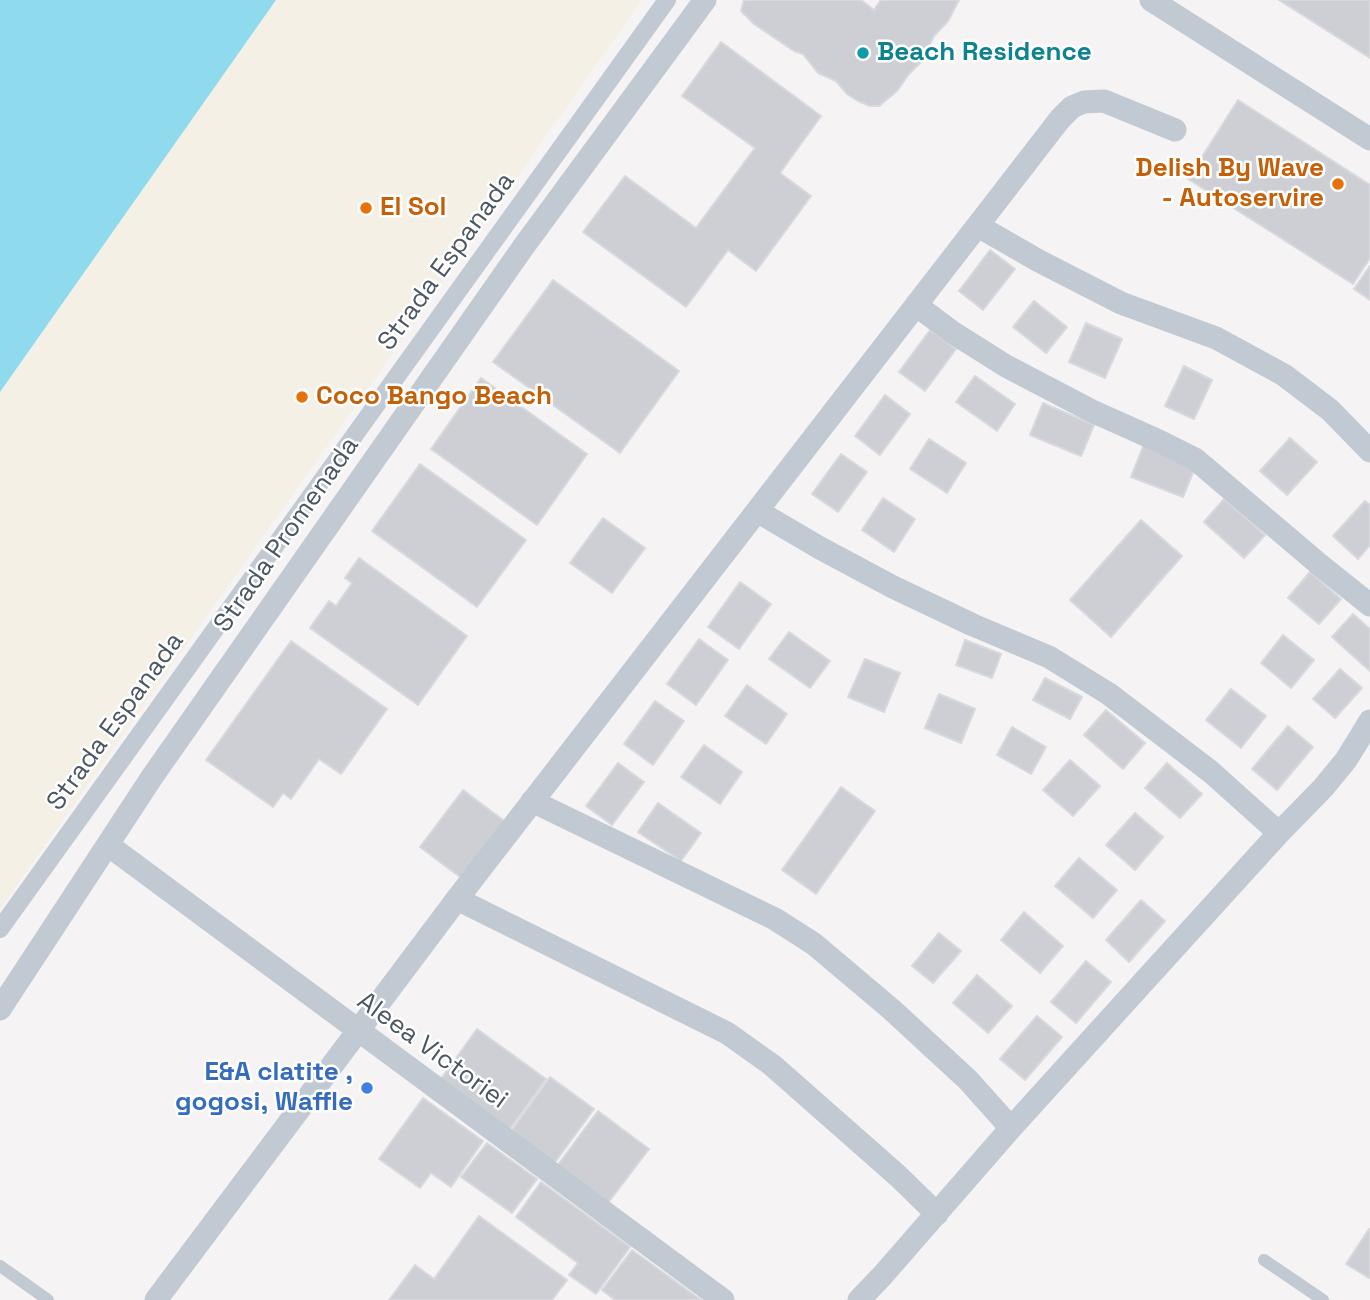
<!DOCTYPE html>
<style>
body{margin:0}
canvas{display:block;background:#f5f3f3}
</style>
<canvas width="1370" height="1300"></canvas>
<script>
const ctx = document.querySelector('canvas').getContext('2d');
ctx.lineJoin = 'round';
function fill(path, color) { ctx.fillStyle = color; ctx.fill(path, 'evenodd'); }
const poly = rows => new Path2D(rows.map(r => 'M' + r).join(''));
function trace(path, color, width, dash) { ctx.strokeStyle = color; ctx.lineWidth = width; ctx.lineCap = dash ? 'butt' : 'round'; ctx.setLineDash(dash || []); ctx.stroke(path); }
function label(font, color, halo, rows, align = 'center') {
  ctx.font = font + ' "Space Grotesk",sans-serif'; ctx.lineWidth = 5; ctx.setLineDash([]); ctx.textBaseline = 'middle'; ctx.strokeStyle = halo; ctx.fillStyle = color; for (const [text, x, y, turn = 0] of rows) {
    ctx.save(); ctx.translate(x, y); ctx.rotate((+turn || 0) * Math.PI / 180); ctx.textAlign = isNaN(turn) ? turn : align; if (halo) ctx.strokeText(text, 0, 0); ctx.fillText(text, 0, 0); ctx.restore();
  }
}
const sand = poly([
 [276,0,642,0,0,909,0,392]
]);
const water = poly([
 [0,0,276,0,0,392]
]);
const building = poly([
 [744,0,861,0,874,10,881,0,959,0,948,21,934,36,921,62,909,74,897,91,879,106,870,106,858,101,847,94,836,81,818,73,803,54,794,51,754,24,741,11,744,0],
 [1279,0,1370,0,1370,58,1279,0],
 [721,42,821,116,780,173,811,196,756,271,728,250,686,307,583,232,625,176,696,228,755,148,682,96,721,42],
 [1238,100,1370,185,1370,258,1353,284,1188,179,1238,100],
 [990,250,1015,269,983,310,959,291,990,250],
 [1370,266,1370,300,1354,289,1370,266],
 [553,280,679,371,620,453,493,362,553,280],
 [1034,301,1067,327,1046,353,1013,327,1034,301],
 [1086,323,1122,339,1105,378,1069,362,1086,323],
 [930,330,956,349,925,391,899,372,930,330],
 [1184,366,1212,380,1194,419,1165,406,1184,366],
 [975,376,1015,404,997,431,956,402,975,376],
 [481,378,587,454,537,525,431,449,481,378],
 [885,395,910,414,880,455,855,436,885,395],
 [1043,403,1094,425,1081,456,1030,435,1043,403],
 [1290,438,1317,462,1287,495,1260,471,1290,438],
 [929,439,966,463,947,493,910,469,929,439],
 [1144,444,1196,465,1183,497,1131,477,1144,444],
 [841,454,867,472,838,512,812,494,841,454],
 [420,464,526,540,477,607,372,531,420,464],
 [883,498,915,519,894,552,862,530,883,498],
 [1224,499,1265,535,1244,558,1204,522,1224,499],
 [1365,501,1370,505,1370,545,1358,559,1333,536,1365,501],
 [603,518,645,548,612,593,570,563,603,518],
 [1141,520,1182,556,1111,637,1070,600,1141,520],
 [359,558,467,636,418,705,310,628,329,601,336,606,352,583,345,578,359,558],
 [1310,572,1341,599,1319,624,1288,598,1310,572],
 [740,582,771,604,739,649,708,627,740,582],
 [1353,614,1370,629,1370,671,1332,637,1353,614],
 [789,632,830,661,810,688,769,659,789,632],
 [1283,635,1314,660,1291,688,1261,663,1283,635],
 [699,639,728,660,696,705,667,684,699,639],
 [965,640,1001,654,992,678,956,665,965,640],
 [291,641,387,709,341,774,319,759,291,799,283,793,273,807,206,760,291,641],
 [865,659,900,673,884,712,848,697,865,659],
 [1340,669,1362,688,1335,718,1313,699,1340,669],
 [1045,678,1082,697,1070,719,1033,700,1045,678],
 [747,685,787,714,766,744,725,716,747,685],
 [1231,689,1266,716,1241,748,1206,720,1231,689],
 [939,694,975,709,961,743,925,728,939,694],
 [655,701,684,721,653,765,624,744,655,701],
 [1106,710,1145,743,1123,769,1084,735,1106,710],
 [1288,726,1313,747,1277,790,1252,769,1288,726],
 [1012,727,1046,747,1031,774,997,755,1012,727],
 [704,745,742,772,720,804,681,777,704,745],
 [1070,760,1100,786,1073,816,1043,790,1070,760],
 [618,763,644,782,612,825,586,806,618,763],
 [1167,763,1202,794,1180,818,1145,788,1167,763],
 [841,787,875,811,816,894,782,870,841,787],
 [463,790,507,823,464,880,420,847,463,790],
 [658,803,701,833,681,861,638,832,658,803],
 [1135,813,1163,837,1135,870,1106,845,1135,813],
 [1079,858,1117,890,1093,918,1055,886,1079,858],
 [1141,900,1165,921,1129,962,1106,940,1141,900],
 [1024,912,1063,946,1040,973,1001,940,1024,912],
 [939,933,961,951,933,983,912,966,939,933],
 [1086,961,1111,982,1076,1023,1051,1002,1086,961],
 [977,975,1012,1006,988,1033,953,1003,977,975],
 [1037,1016,1062,1037,1025,1080,1000,1059,1037,1016],
 [477,1029,546,1079,507,1133,438,1083,477,1029],
 [550,1077,594,1109,553,1165,509,1134,550,1077],
 [423,1098,483,1141,451,1187,431,1173,420,1188,379,1159,423,1098],
 [598,1111,649,1149,608,1203,557,1166,598,1111],
 [487,1143,537,1179,512,1213,461,1177,487,1143],
 [541,1182,630,1247,596,1294,569,1275,578,1263,516,1217,541,1182],
 [479,1216,567,1280,552,1300,389,1300,415,1265,434,1279,479,1216],
 [1369,1229,1370,1230,1370,1276,1369,1278,1346,1264,1369,1229],
 [632,1250,701,1300,615,1300,602,1290,632,1250]
]);
const service = poly([
 [1264,1260,1323,1300],
 [0,1266,48,1300]
]);
const pedestrian = poly([
 [0,929,667,0]
]);
const minor = poly([
 [1151,0,1370,139],
 [978,226,1039,261,1121,303,1216,338,1284,375,1330,410,1370,451],
 [916,305,952,332,1006,366,1092,411,1159,441,1195,459,1320,565,1370,605],
 [757,511,820,548,893,587,973,625,1049,657,1109,694,1211,772,1279,833],
 [532,801,775,919,814,944,891,1009,968,1080,1011,1128],
 [108,845,723,1300],
 [457,899,727,1033,772,1065,898,1176,937,1214],
 [0,1009,152,777,524,246,705,0],
 [156,1300,457,899,1060,119,1072,107,1084,102,1104,101,1175,130],
 [859,1300,882,1276,1011,1128,1138,988,1279,833,1323,788,1346,760,1370,721]
]);
const markers = [
 [863,53,7,"#0f9aa8"],
 [1338,184,7,"#e8710a"],
 [366,208,7,"#e8710a"],
 [302,397,7,"#e8710a"],
 [367,1088,7,"#3f7fe0"]
];
const cultureNames = [
 ["Beach Residence",877,53]
];
const foodNames = [
 ["Delish By Wave",1324,169,"right"],
 ["- Autoservire",1324,199,"right"],
 ["El Sol",380,208],
 ["Coco Bango Beach",316,397]
];
const streetNames = [
 ["Strada Espanada",447,262,-54],
 ["Strada Promenada",287,535,-55],
 ["Strada Espanada",116,722,-54],
 ["Aleea Victoriei",432,1051,36]
];
const shopNames = [
 ["E&A clatite ,",353,1073],
 ["gogosi, Waffle",353,1103]
];
fill(sand, '#f5f0e5');
fill(water, '#90daee');
fill(building, '#cdcfd5');
trace(building, '#d7d9de', 2);
trace(service, '#c1cad2', 12);
trace(pedestrian, '#c1cad2', 18);
trace(minor, '#c1cad2', 23);
for (const [x, y, r, color] of markers) { const dot = new Path2D(); dot.arc(x, y, r, 0, 2 * Math.PI); ctx.fillStyle = color; ctx.fill(dot); trace(dot, '#fff', 2.5); }
label('bold 26px', '#0d838f', '#fff', cultureNames, 'left');
label('bold 26px', '#c56008', '#fff', foodNames, 'left');
label('26px', '#4a5661', '#fff', streetNames);
label('bold 26px', '#366cbe', '#fff', shopNames, 'right');
</script>
